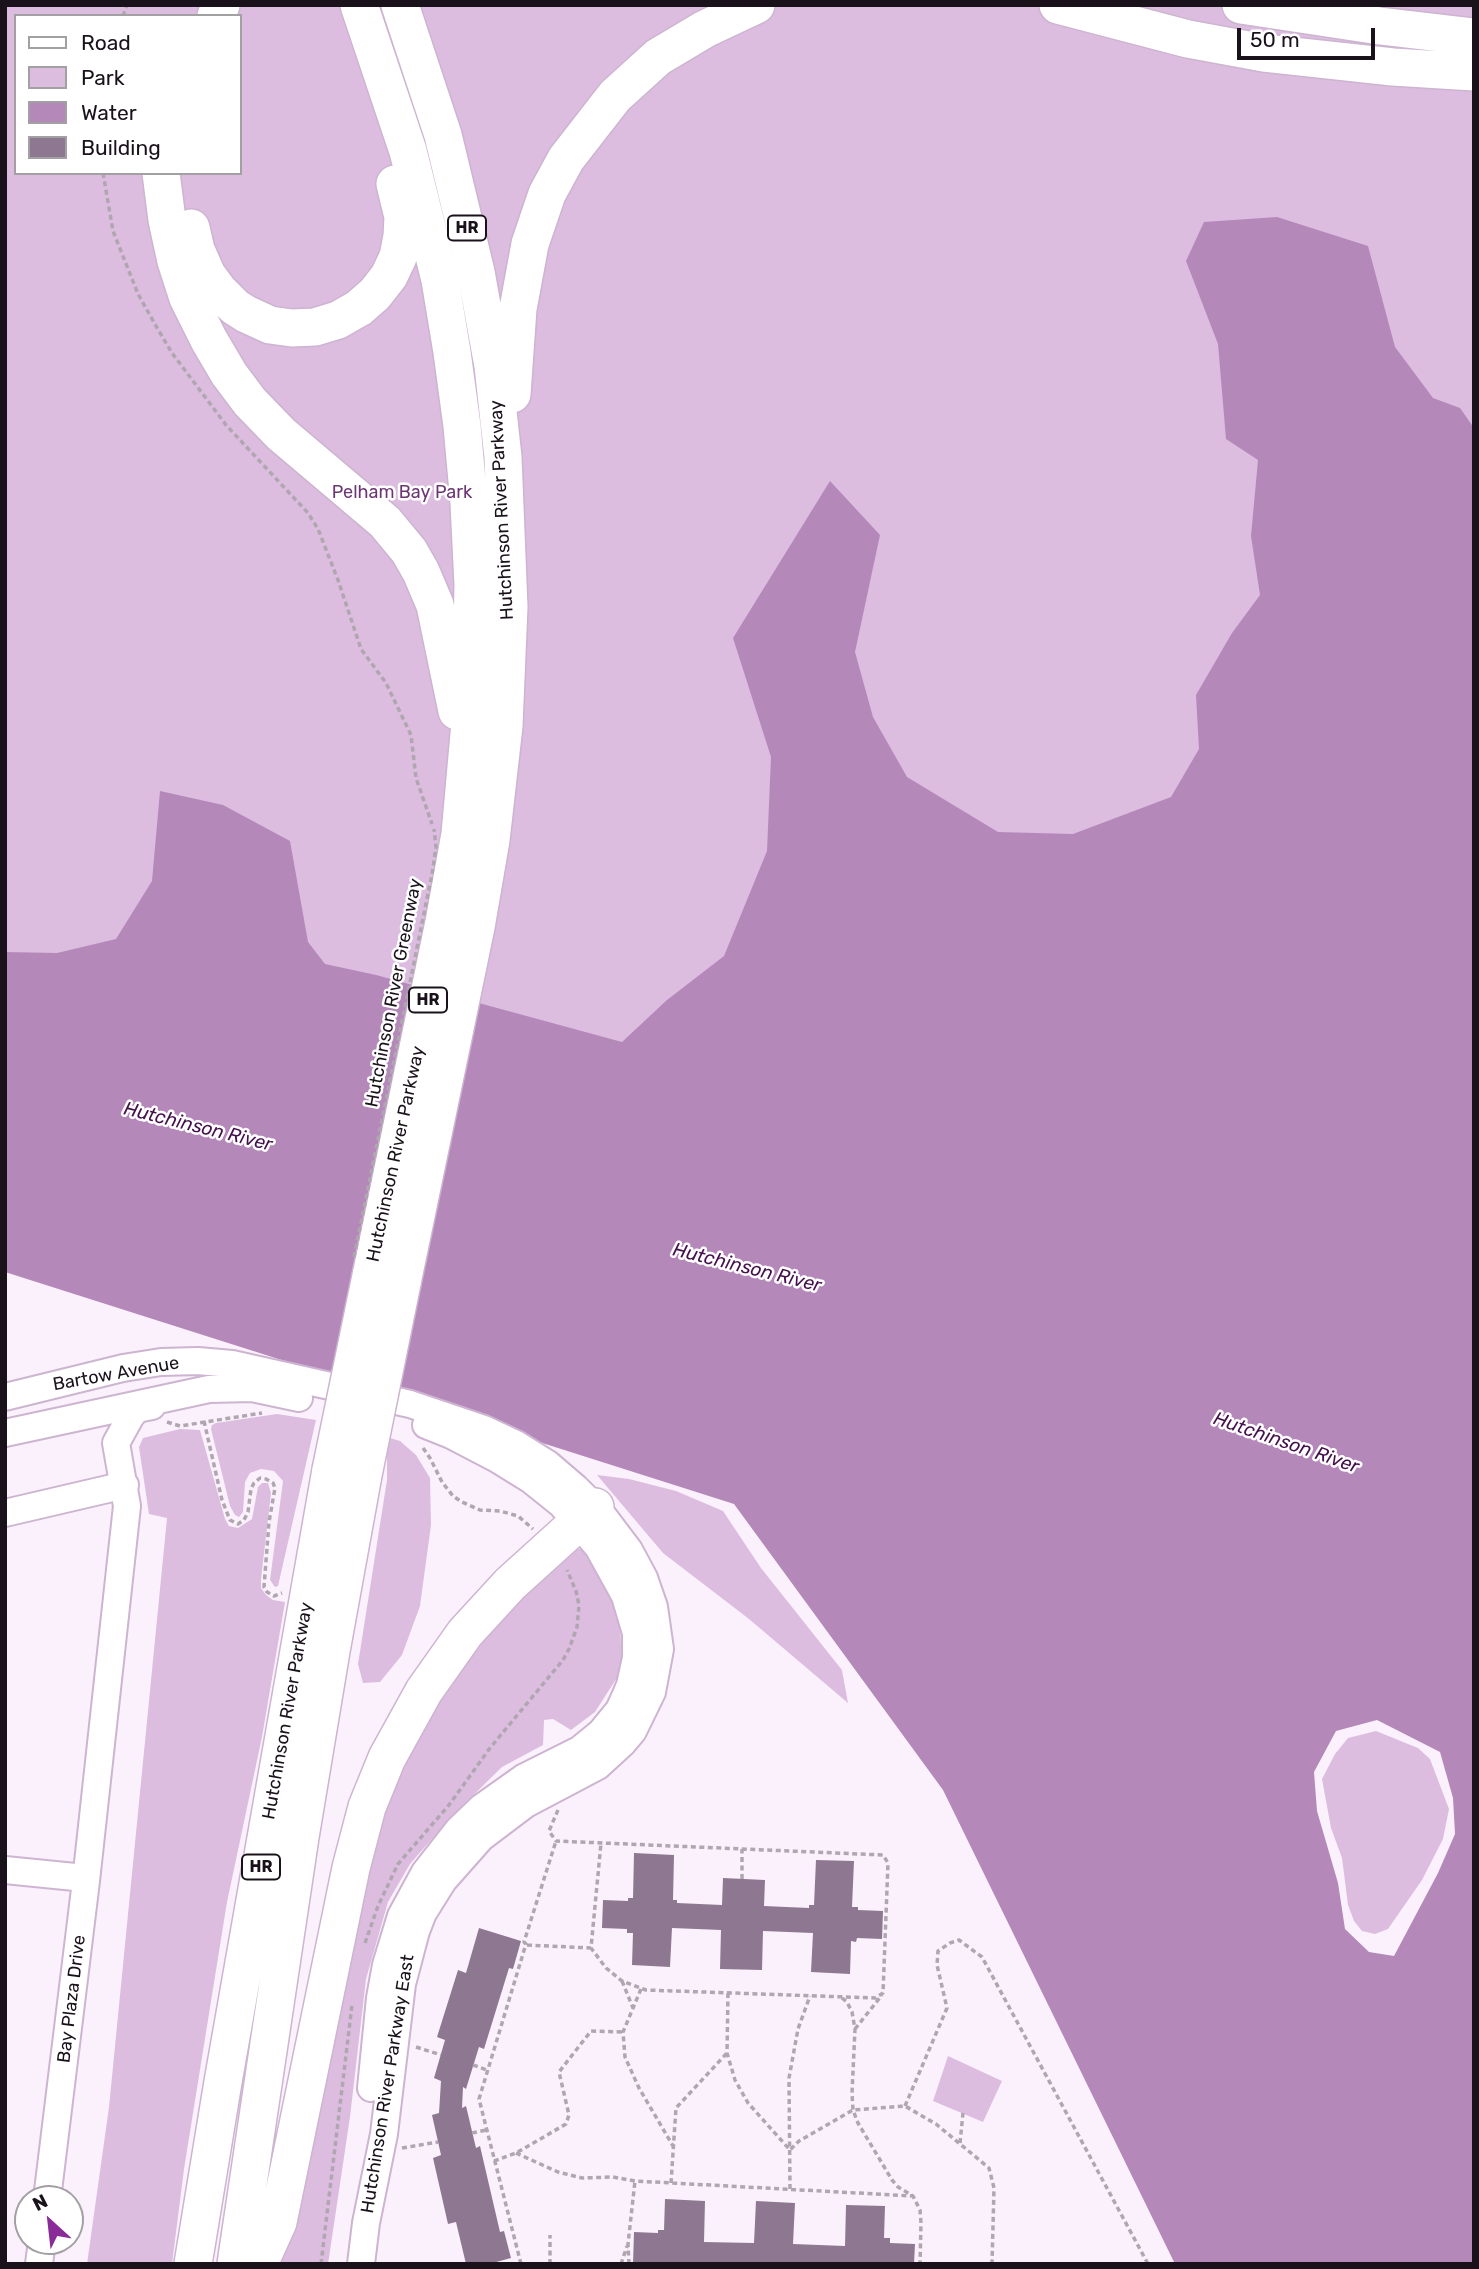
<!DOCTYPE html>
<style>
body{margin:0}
#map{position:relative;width:1479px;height:2269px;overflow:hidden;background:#fbf1fc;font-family:Rubik,sans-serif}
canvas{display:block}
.frame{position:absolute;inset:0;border:7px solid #1a121b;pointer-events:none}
.legend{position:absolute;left:14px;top:14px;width:228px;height:161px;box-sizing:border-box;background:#fff;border:2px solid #a3a0a4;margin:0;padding:9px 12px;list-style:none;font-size:21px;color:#1a121b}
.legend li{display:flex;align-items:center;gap:14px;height:35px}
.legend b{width:35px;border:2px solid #a3a0a4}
.north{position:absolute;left:14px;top:2185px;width:70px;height:70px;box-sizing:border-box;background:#fff;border:2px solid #a3a0a4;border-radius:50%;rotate:333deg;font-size:19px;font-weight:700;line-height:28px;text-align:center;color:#1a121b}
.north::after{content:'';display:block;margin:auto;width:24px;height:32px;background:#892c97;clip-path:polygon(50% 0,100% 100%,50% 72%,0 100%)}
.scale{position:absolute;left:1237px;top:28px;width:138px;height:32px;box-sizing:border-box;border:4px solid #1a121b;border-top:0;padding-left:9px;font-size:21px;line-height:24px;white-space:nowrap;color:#1a121b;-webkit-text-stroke:5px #fff;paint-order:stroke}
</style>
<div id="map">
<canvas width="1479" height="2269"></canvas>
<div class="frame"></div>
<ul class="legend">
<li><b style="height:9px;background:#fff"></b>Road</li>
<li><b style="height:19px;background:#dcbde0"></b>Park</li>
<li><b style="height:19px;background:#b489ba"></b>Water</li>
<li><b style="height:19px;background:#8e7791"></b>Building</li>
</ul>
<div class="north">N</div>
<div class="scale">50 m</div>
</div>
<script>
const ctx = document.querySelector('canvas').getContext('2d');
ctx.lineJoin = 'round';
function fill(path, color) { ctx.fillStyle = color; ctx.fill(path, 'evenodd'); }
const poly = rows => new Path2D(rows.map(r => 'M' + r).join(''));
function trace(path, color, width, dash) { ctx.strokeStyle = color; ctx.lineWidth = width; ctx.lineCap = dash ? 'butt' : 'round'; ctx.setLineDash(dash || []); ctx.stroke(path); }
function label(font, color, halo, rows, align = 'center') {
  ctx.font = font + ' Rubik,sans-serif'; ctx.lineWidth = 5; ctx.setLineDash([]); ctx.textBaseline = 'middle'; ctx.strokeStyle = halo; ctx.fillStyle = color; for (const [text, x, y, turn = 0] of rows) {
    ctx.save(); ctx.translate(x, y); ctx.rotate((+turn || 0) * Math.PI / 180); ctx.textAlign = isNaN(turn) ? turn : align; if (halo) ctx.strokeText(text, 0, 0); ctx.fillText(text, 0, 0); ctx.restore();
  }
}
const green = poly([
 [5,5,1474,5,1474,1483,5,989],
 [16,16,240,16,240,173,16,173],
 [277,1414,316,1420,278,1586,275,1587,270,1580,283,1481,274,1471,261,1469,250,1473,245,1482,243,1512,239,1517,235,1515,230,1506,211,1429,212,1425,216,1423],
 [180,1429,200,1430,225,1519,229,1526,238,1528,252,1519,258,1487,262,1483,268,1483,271,1493,261,1579,261,1588,266,1595,273,1600,285,1602,262,1737,227,1902,184,2169,172,2264,87,2264,109,2107,167,1518,149,1514,139,1447,143,1438],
 [390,1438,400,1441,416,1455,430,1478,431,1525,420,1606,402,1655,380,1682,363,1683,358,1664,387,1480,387,1446],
 [597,1475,629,1479,676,1491,723,1511,761,1568,842,1670,848,1703,749,1619,663,1553],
 [568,1549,581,1549,593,1560,620,1620,622,1670,595,1712,571,1730,553,1719,544,1720,543,1745,502,1767,451,1817,410,1864,388,1902,366,1979,350,2117,328,2264,275,2264,377,1827,401,1762,432,1711,488,1627],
 [1376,1731,1418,1748,1430,1759,1449,1809,1443,1839,1422,1880,1388,1929,1375,1934,1362,1931,1354,1921,1348,1905,1342,1858,1331,1828,1322,1779,1335,1754,1348,1738],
 [948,2056,1002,2081,983,2122,933,2101]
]);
const water = poly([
 [1277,217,1368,246,1395,347,1433,398,1460,408,1474,428,1474,2264,1175,2264,943,1790,734,1504,5,1272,5,952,57,953,116,939,152,881,160,791,223,805,290,841,308,942,325,964,376,975,622,1042,667,1000,724,956,767,851,771,757,733,638,830,481,880,535,855,652,873,717,907,777,998,832,1073,834,1171,797,1199,749,1196,695,1232,633,1260,595,1251,536,1258,460,1226,439,1218,344,1186,261,1204,222],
 [1377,1720,1440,1752,1453,1798,1455,1834,1438,1873,1394,1956,1369,1952,1345,1929,1338,1883,1317,1811,1314,1772,1336,1731]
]);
const building = poly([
 [634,1853,674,1855,673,1900,677,1900,677,1903,722,1905,723,1878,765,1880,764,1906,809,1908,809,1905,814,1905,816,1860,854,1861,852,1907,858,1907,858,1910,883,1911,882,1939,857,1938,856,1942,851,1941,850,1974,811,1972,813,1933,763,1931,762,1970,720,1969,721,1930,672,1928,670,1967,632,1965,633,1933,627,1933,627,1929,602,1928,603,1900,628,1901,628,1898,633,1898],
 [479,1928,521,1941,513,1969,509,1968,484,2049,479,2047,466,2089,463,2087,462,2108,466,2106,476,2148,480,2146,500,2232,504,2231,511,2258,489,2264,466,2264,456,2222,448,2224,433,2158,441,2155,432,2115,439,2113,441,2081,434,2078,445,2040,437,2037,458,1970,466,1973],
 [665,2199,705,2201,704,2242,754,2243,756,2201,795,2203,793,2244,845,2246,846,2205,885,2206,884,2238,890,2238,890,2243,915,2244,914,2264,633,2264,634,2232,658,2233,658,2230,664,2230]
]);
const path = poly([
 [123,16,127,5],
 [103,173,113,231,138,294,156,326,172,353,226,425,308,513,318,529,338,580,361,649,386,683,411,735,416,778,432,824],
 [204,1421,222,1500,230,1520,238,1524,244,1520,248,1512,251,1489,254,1483,260,1478,266,1479,273,1483,275,1488,269,1522,264,1587,267,1592,274,1596,282,1593],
 [167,1422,180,1426,262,1413],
 [423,1448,430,1458,442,1482,453,1496,462,1502,480,1510,500,1511,518,1516,533,1529],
 [558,1810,549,1831,556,1841,883,1855,888,1863,883,1993,875,1998,646,1990,622,1981,606,1968,591,1948,601,1843],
 [742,1879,742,1849],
 [365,1943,378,1906,398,1864,449,1805,490,1748,563,1660,569,1649,577,1627,579,1605,576,1591,567,1570],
 [527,1945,591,1948],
 [622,1981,633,2008],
 [641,1989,623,2032,625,2057,639,2088,673,2146],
 [728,1993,727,2053,735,2080,748,2103,790,2150,799,2141,853,2110,905,2106,936,2124,989,2168,994,2188,992,2264],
 [842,1998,847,2002,852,2012,855,2029,852,2093,853,2110,858,2123,892,2180,898,2187,913,2196,920,2210,921,2223,920,2264],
 [855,2029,882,1995],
 [416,2047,441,2055],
 [473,2065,487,2070],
 [905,2106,947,2008,937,1965,938,1951,950,1943,959,1940,982,1957,1148,2264],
 [472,2133,486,2130],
 [960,2143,963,2113],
 [402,2148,438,2142],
 [516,2153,558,2172,582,2178,613,2177,635,2181,913,2196],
 [494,2161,516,2153,566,2124,569,2115,559,2072,591,2031,623,2032],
 [671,2183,676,2108,727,2053],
 [790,2189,789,2078,798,2029,810,1996],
 [321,2264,352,2005],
 [521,2264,479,2099,526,1944,524,1942,556,1841],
 [550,2264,550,2235],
 [621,2264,627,2246],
 [629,2264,628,2244,635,2181]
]);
const minor = poly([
 [5,1397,123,1368,161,1362,198,1361,232,1364,410,1404,484,1429,516,1444,548,1464,576,1488,601,1513,629,1550,644,1578,654,1607,660,1649,652,1692,633,1731,622,1744,598,1766,526,1804,481,1838,443,1881,423,1913,416,1931,402,1984,384,2134,366,2223,361,2264],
 [5,1433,209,1389,252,1388,299,1398],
 [5,1513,125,1485],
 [5,1870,75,1877,86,1881],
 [371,2088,380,1998,386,1965,401,1916,425,1872,458,1830,482,1807,523,1778,579,1750,601,1732,619,1710,625,1697,630,1685,636,1658,636,1633,625,1596,598,1547,561,1504,531,1480,497,1459,451,1435,426,1425],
 [47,2199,86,1881,127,1506,116,1443,131,1416,137,1409,152,1406],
 [39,2264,42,2241]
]);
const highway = poly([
 [359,5,408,151,440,280,452,352,462,426,469,503,473,585,470,723,460,834,444,922,371,1276],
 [400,5,443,135,476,272,493,366,503,457,509,607,504,726,491,840,476,927,402,1283],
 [1058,5,1188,39,1264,53,1393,67,1474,72],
 [1241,5,1380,26,1474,37],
 [216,16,221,5],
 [161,173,167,220,176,261,188,298,209,340,229,374,250,402,281,434,385,522,409,551,421,572,435,605,457,711],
 [191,228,196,250,207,275,219,291,235,307,246,314,270,325,292,328,315,327,338,320,359,308,375,294,389,276,398,257,402,236,403,217,395,184],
 [512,394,518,309,530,244,547,194,566,159,615,96,658,57,705,29,756,5],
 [193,2264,223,2082,331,1470],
 [236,2264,300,1837,331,1651,363,1475],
 [259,2264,278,2222,351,1868,367,1807,387,1758,424,1691,465,1633,510,1584,595,1507]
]);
const pathBridge = poly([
 [354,1257,432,874,436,847,434,829]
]);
const highwayBridge = poly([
 [331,1470,371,1276],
 [363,1475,402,1283]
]);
const shields = [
 [467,228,38],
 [428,1000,38],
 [261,1867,38]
];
const shieldNames = [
 ["HR",467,228],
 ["HR",428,1000],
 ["HR",261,1867]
];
const parkNames = [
 ["Pelham Bay Park",402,493]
];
const streetNames = [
 ["Hutchinson River Parkway",502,510,-93],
 ["Hutchinson River Greenway",394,993,-79],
 ["Hutchinson River Parkway",396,1154,-78],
 ["Bartow Avenue",116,1374,-10],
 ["Hutchinson River Parkway",288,1711,-80],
 ["Bay Plaza Drive",72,1999,-83],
 ["Hutchinson River Parkway East",388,2084,-81]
];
const waterNames = [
 ["Hutchinson River",198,1127,14],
 ["Hutchinson River",747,1268,14],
 ["Hutchinson River",1286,1443,19]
];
fill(green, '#dcbde0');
fill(water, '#b489ba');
fill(building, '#8e7791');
trace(minor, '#cdb4d0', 30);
trace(highway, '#cdb4d0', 40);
trace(path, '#afa6b0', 3.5, [5, 3.5]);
trace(minor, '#fff', 26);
trace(highway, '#fff', 37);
trace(highwayBridge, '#cdb4d0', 40, []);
trace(pathBridge, '#afa6b0', 3.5, [5, 3.5]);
trace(highwayBridge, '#fff', 37);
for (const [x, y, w] of shields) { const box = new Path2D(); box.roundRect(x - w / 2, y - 12.5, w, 25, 5); ctx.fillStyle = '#fff'; ctx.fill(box); trace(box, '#1a121b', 2); }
label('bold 16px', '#1a121b', null, shieldNames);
label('18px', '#6c3674', '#fff', parkNames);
label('18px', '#1a121b', '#fff', streetNames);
label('italic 19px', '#450f4d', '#fff', waterNames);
</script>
